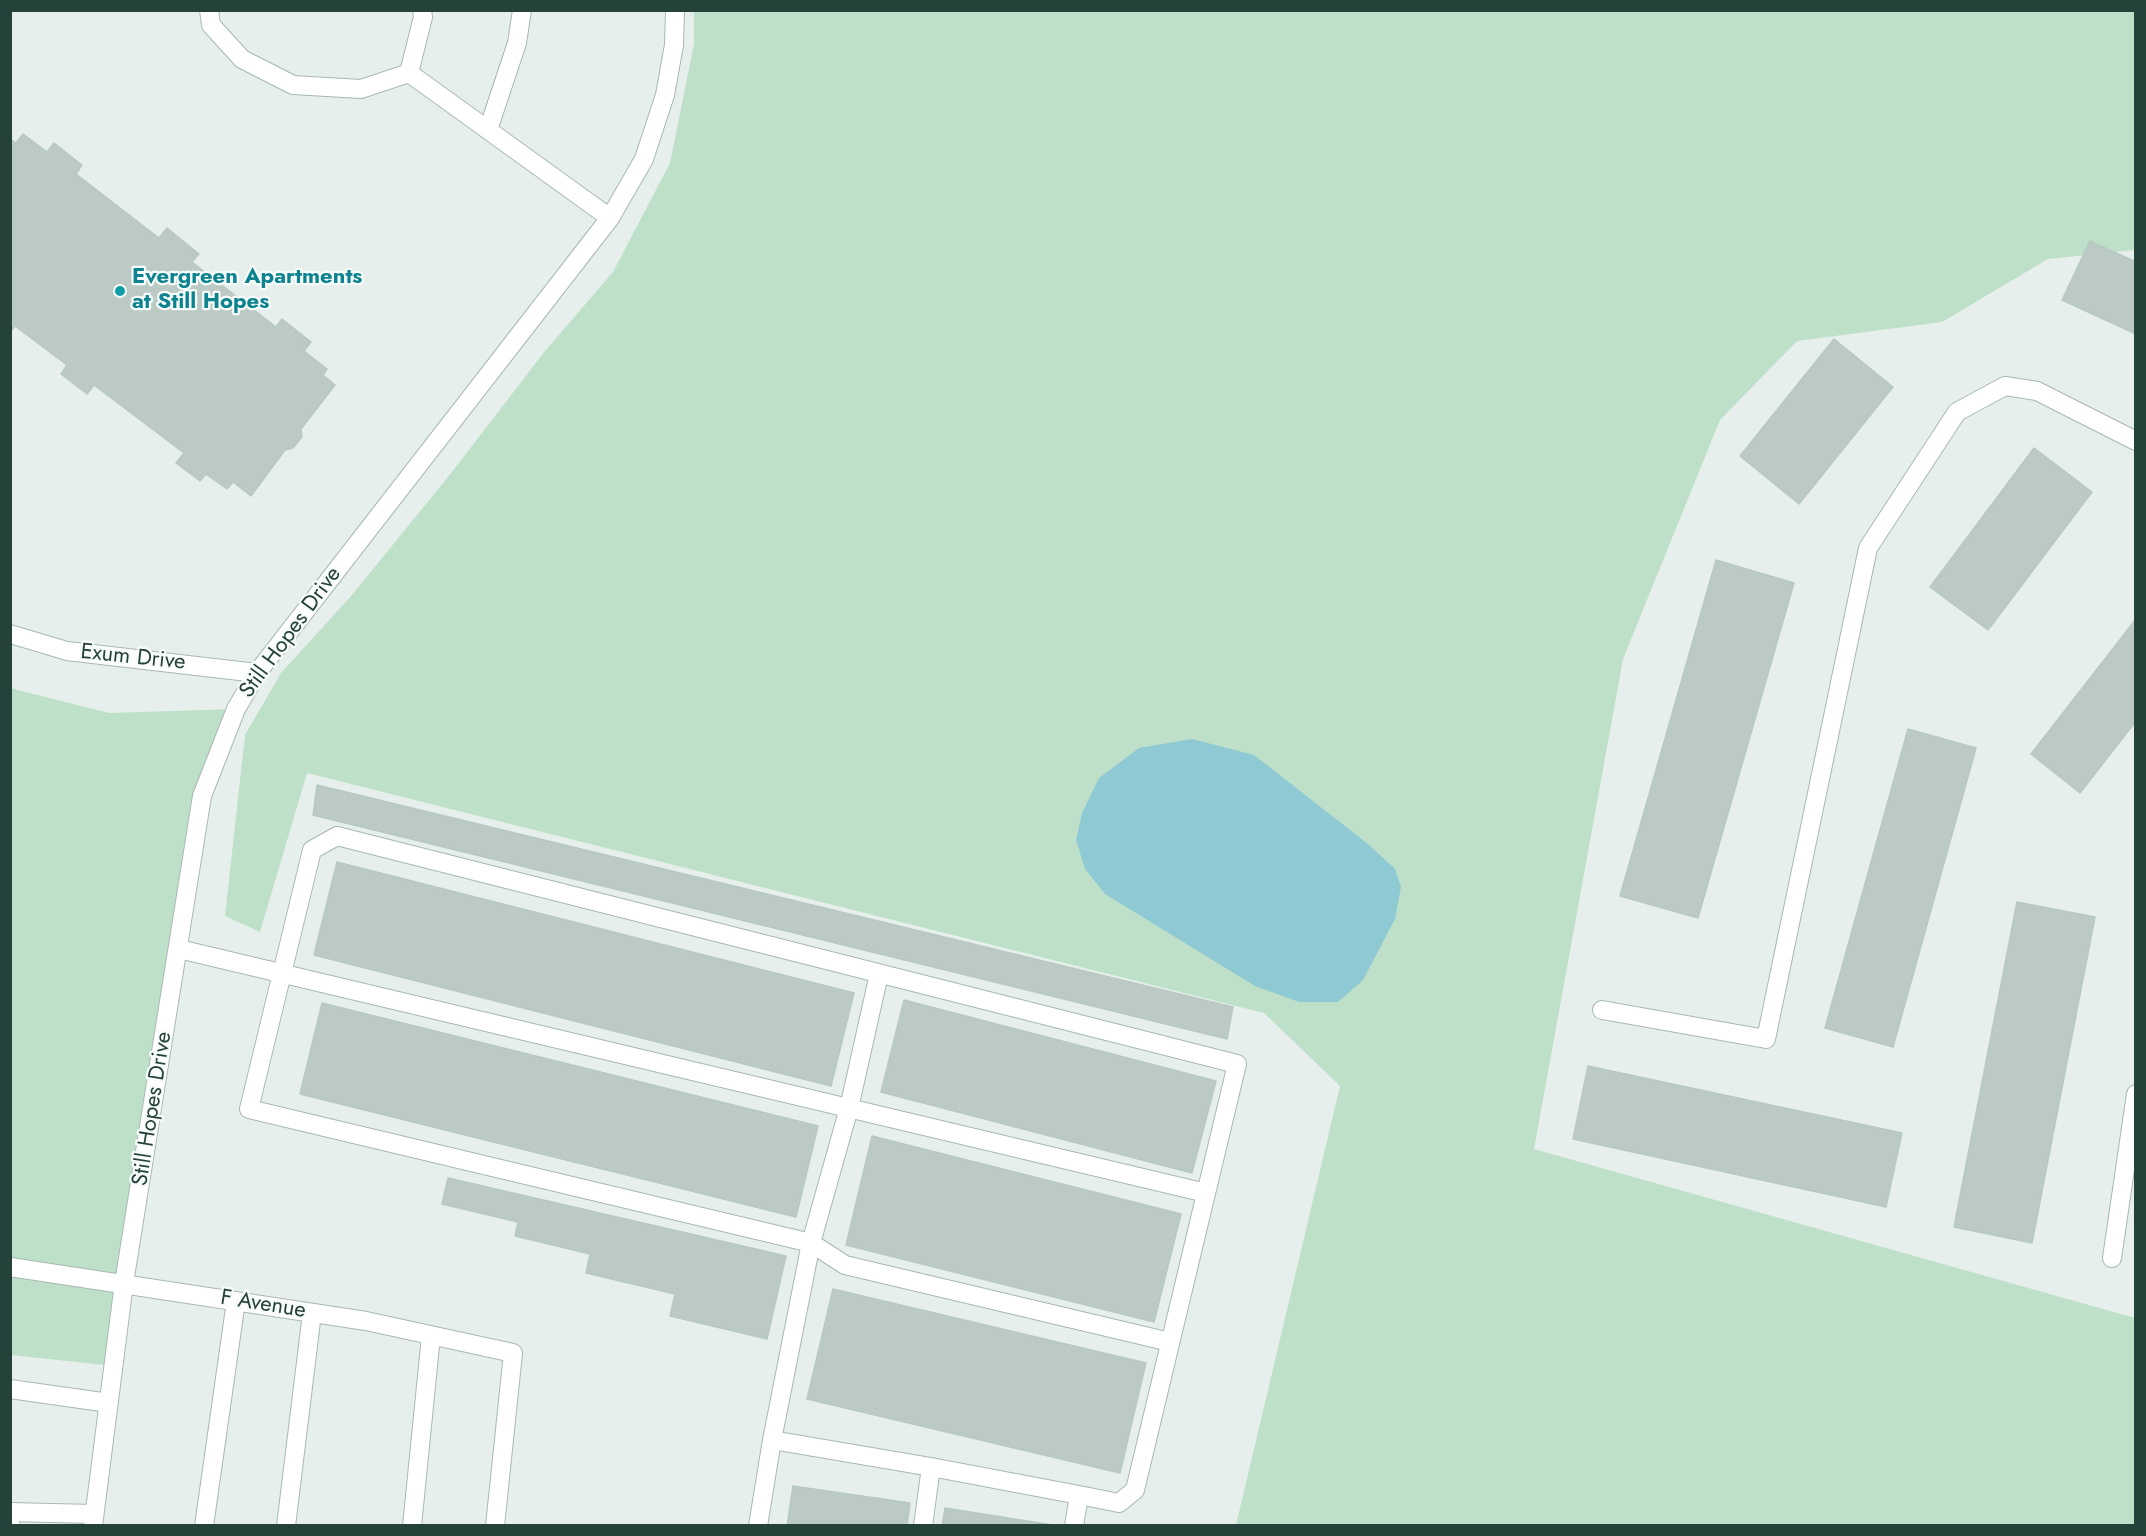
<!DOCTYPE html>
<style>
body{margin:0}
#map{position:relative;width:2146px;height:1536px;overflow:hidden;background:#e6efeb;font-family:Jost,sans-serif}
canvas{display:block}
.frame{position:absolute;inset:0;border:12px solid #24423a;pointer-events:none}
</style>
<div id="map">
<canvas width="2146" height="1536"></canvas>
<div class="frame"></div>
</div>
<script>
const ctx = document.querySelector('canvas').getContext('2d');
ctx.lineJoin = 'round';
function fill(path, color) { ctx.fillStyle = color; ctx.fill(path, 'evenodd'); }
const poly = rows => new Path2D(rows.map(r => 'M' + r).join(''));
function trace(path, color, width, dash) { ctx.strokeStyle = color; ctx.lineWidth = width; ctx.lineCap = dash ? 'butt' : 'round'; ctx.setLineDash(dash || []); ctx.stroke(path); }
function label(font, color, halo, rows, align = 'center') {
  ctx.font = font + ' Jost,sans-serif'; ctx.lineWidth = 4.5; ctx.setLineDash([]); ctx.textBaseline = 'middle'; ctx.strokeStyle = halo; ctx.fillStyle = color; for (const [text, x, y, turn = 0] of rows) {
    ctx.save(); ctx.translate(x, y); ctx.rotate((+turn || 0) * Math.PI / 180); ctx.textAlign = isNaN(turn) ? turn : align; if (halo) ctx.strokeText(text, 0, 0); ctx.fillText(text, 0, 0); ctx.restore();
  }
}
const green = poly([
 [694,11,2135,11,2135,250,2048,259,1942,322,1797,341,1720,420,1623,659,1534,1149,2135,1318,2135,1525,1236,1525,1340,1086,1264,1013,307,773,260,932,225,916,245,735,281,673,352,595,452,472,545,351,613,272,670,163,694,44],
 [10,688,109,713,236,709,202,796,114,1366,11,1355]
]);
const water = poly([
 [1192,739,1254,755,1368,844,1395,869,1401,887,1395,919,1363,980,1338,1002,1299,1002,1255,986,1105,894,1085,869,1076,840,1082,813,1099,778,1139,748]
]);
const building = poly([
 [23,134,47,152,54,143,82,165,76,174,159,238,167,228,199,254,192,262,276,327,282,319,311,342,304,351,327,369,323,375,335,385,301,429,302,437,293,448,285,450,251,496,233,482,227,489,206,474,200,481,176,463,184,453,94,385,87,394,61,374,67,365,15,326,10,332,10,139,16,143,23,134],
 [2090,241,2136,262,2136,334,2062,300,2090,241],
 [1834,339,1893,387,1799,504,1740,456,1834,339],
 [2034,448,2092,492,1988,630,1930,587,2034,448],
 [1716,560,1794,583,1698,918,1620,896,1716,560],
 [2136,619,2136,721,2080,793,2031,754,2136,619],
 [1908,729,1976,748,1893,1047,1825,1028,1908,729],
 [317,785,1233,1007,1227,1039,313,815,317,785],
 [337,862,854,993,831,1086,314,955,337,862],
 [2017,902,2095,917,2032,1243,1954,1227,2017,902],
 [904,1000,1216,1081,1192,1173,881,1092,904,1000],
 [322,1003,818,1126,796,1217,300,1094,322,1003],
 [1588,1066,1902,1133,1886,1207,1573,1139,1588,1066],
 [872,1136,1181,1214,1154,1322,846,1245,872,1136],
 [448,1178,786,1256,767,1339,670,1316,675,1294,586,1273,590,1254,515,1236,518,1222,442,1204,448,1178],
 [833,1289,1146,1363,1120,1473,807,1399,833,1289],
 [793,1486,910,1503,907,1526,787,1526,793,1486],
 [945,1508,1059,1526,942,1526,945,1508]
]);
const minor = poly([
 [209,10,211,25,242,59,293,85,361,89,409,73],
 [409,73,610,218],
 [409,73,423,17,422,10],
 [488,130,517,43,522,10],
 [10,634,67,651,257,673],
 [179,949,1206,1193],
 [879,974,849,1108,811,1243,845,1265,1170,1342],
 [1602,1010,1766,1039,1868,548,1957,412,2005,386,2037,391,2136,441],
 [2112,1258,2136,1094],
 [10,1267,366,1321,513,1353,495,1526],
 [10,1389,109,1403],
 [772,1440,811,1243,249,1109,312,850,337,836,1237,1064,1135,1490,1119,1503,1079,1495],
 [10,1512,94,1514],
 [10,1525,11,1526],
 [93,1526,124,1283,202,796,236,709,257,673,610,218,644,159,665,95,674,45,675,10],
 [204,1526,236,1301],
 [286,1526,312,1313],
 [412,1526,431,1336],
 [758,1526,772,1440,931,1467],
 [923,1526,931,1467,1079,1495,1074,1526]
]);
const markers = [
 [120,291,6,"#0f9aa8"]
];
const cultureNames = [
 ["Evergreen Apartments",132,278],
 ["at Still Hopes",132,303]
];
const streetNames = [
 ["Still Hopes Drive",291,633,-54],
 ["Exum Drive",133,658,6],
 ["Still Hopes Drive",153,1109,-81],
 ["F Avenue",263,1305,9]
];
fill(green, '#bfe0c8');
fill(water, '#8ec9d4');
fill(building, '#bbcac4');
trace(building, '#b8c9c2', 1.5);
trace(minor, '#a8b8b2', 20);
trace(minor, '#fff', 18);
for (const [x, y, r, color] of markers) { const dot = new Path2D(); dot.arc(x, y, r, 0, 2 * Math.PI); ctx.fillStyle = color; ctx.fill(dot); trace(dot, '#f7fbf9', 2); }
label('bold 22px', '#0d838f', '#f7fbf9', cultureNames, 'left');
label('22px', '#24423a', '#f7fbf9', streetNames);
</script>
